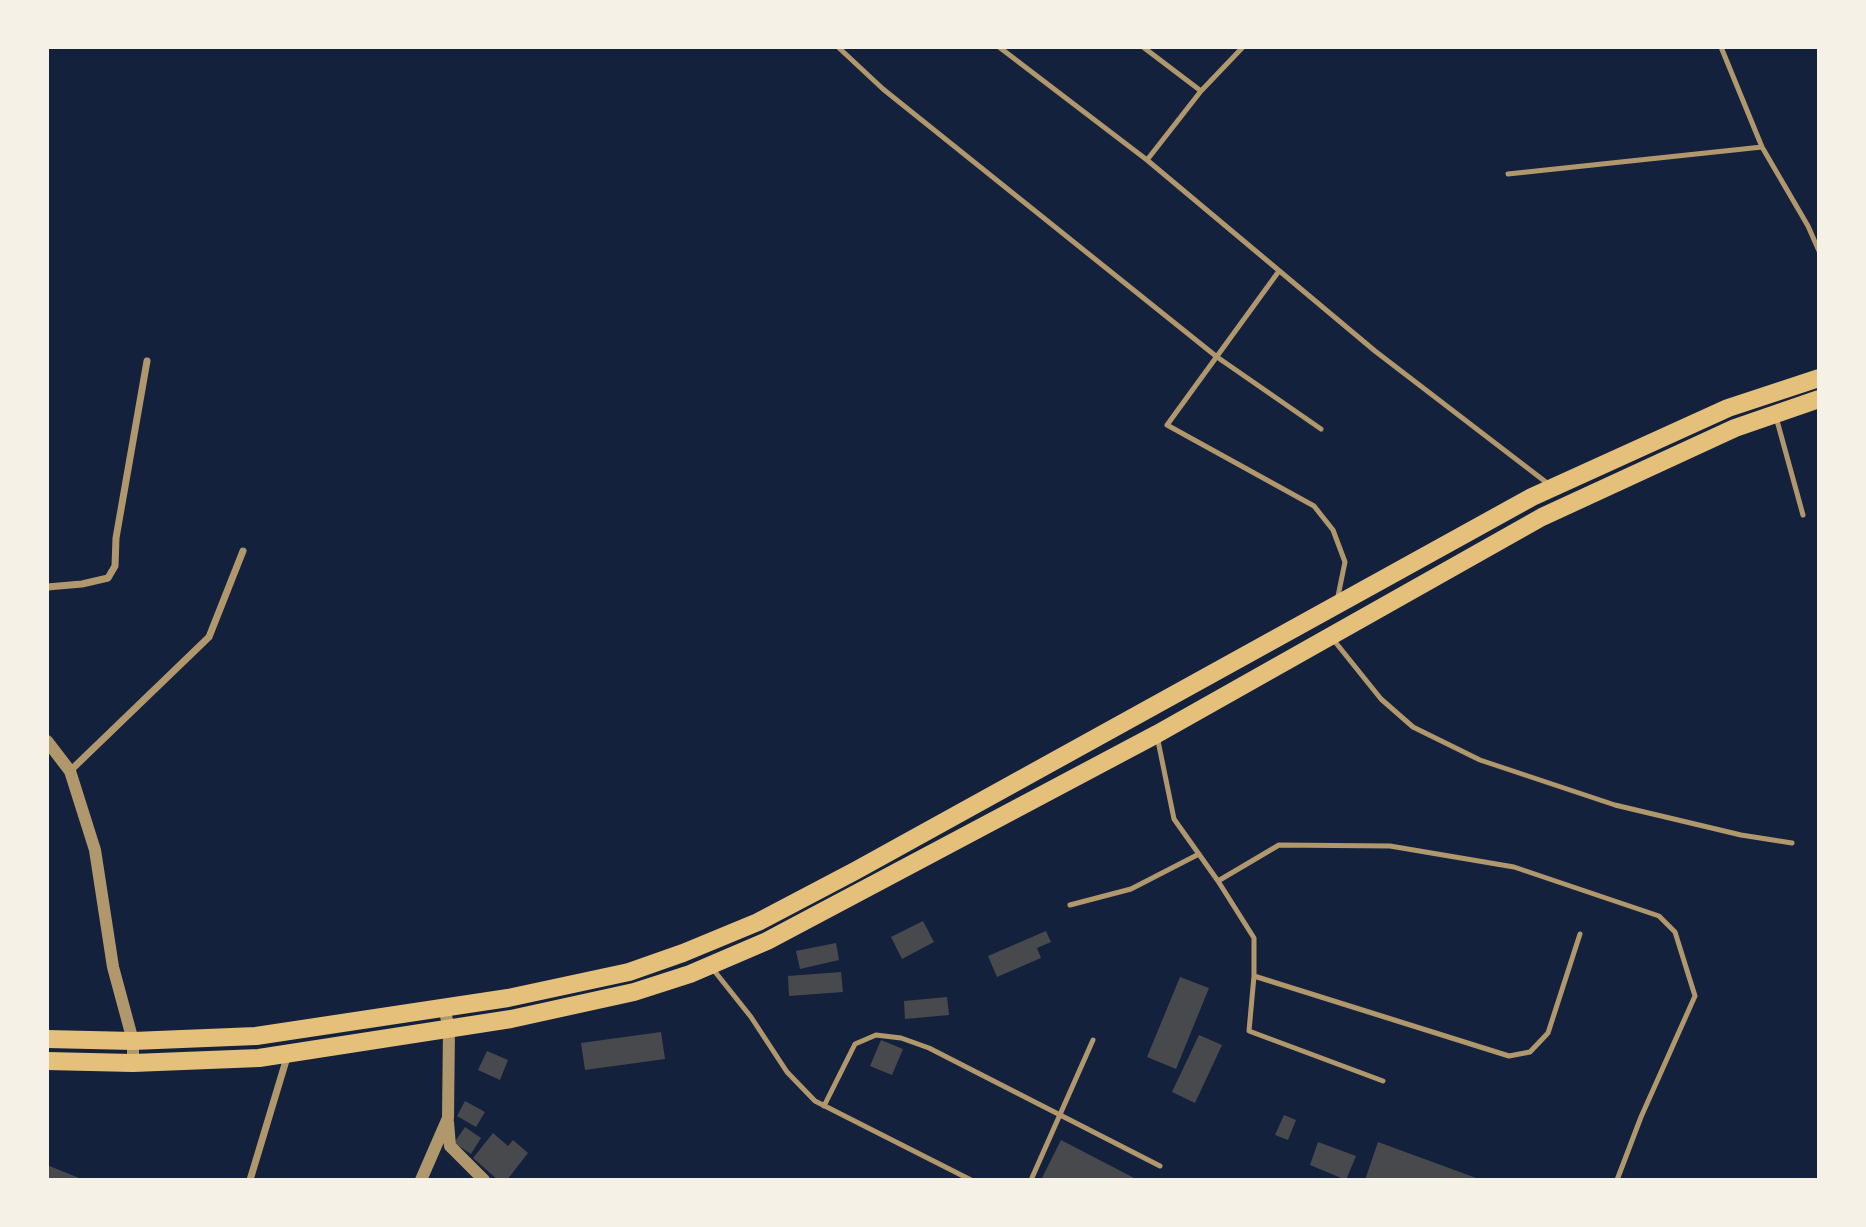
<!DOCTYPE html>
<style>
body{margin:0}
#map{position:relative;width:1866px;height:1227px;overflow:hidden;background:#14213d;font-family:Jost,sans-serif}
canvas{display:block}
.frame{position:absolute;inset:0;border:49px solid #f6f1e7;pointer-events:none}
</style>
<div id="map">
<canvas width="1866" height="1227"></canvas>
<div class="frame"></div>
</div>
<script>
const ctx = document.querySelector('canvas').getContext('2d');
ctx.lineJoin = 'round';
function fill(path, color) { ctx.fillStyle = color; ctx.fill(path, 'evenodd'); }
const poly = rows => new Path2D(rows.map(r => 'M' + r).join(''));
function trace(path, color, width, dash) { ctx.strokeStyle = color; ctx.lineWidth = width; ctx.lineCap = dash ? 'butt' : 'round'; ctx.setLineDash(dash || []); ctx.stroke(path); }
const building = poly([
 [923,921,934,942,902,959,891,937],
 [1046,931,1051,942,1037,948,1041,958,997,977,988,956],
 [836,943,839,960,800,969,796,951],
 [841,972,843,992,789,996,788,976],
 [1180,977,1209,988,1176,1069,1147,1057],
 [947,997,949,1015,905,1019,904,1001],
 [661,1032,665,1059,585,1070,581,1043],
 [1199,1035,1222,1045,1195,1103,1172,1092],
 [881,1040,903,1049,892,1075,870,1066],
 [487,1051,508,1060,500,1080,478,1070],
 [465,1101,485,1112,476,1127,457,1116],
 [1284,1115,1296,1120,1288,1140,1275,1135],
 [465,1127,481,1138,471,1154,454,1143],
 [493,1133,508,1146,513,1140,528,1153,507,1180,498,1180,473,1158],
 [1061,1140,1138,1180,1041,1180],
 [1318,1142,1356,1156,1346,1180,1310,1165],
 [1378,1142,1479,1179,1479,1180,1365,1180],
 [47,1165,84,1180,47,1180]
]);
const service = poly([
 [838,47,883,89,1217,357,1321,429],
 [999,47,1147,160,1375,351,1551,486],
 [1143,47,1201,91],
 [1721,47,1762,147,1808,226,1819,251],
 [1147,160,1201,91,1243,47],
 [1508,174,1762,147],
 [1279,271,1167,425,1314,506,1333,530,1345,562,1337,601],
 [1776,417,1803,515],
 [1332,638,1381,699,1413,727,1480,760,1615,805,1741,835,1792,843],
 [1157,736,1174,819,1218,881,1279,845,1390,846,1514,867,1659,916,1675,932,1695,996,1641,1117,1617,1180],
 [1218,881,1254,938,1254,976,1509,1056,1530,1052,1548,1033,1580,934],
 [1070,905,1131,889,1199,854],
 [712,968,751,1017,787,1072,815,1101,971,1180],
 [1254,976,1249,1031,1383,1081],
 [824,1106,855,1044,876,1035,901,1038,929,1048,1160,1166],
 [1031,1180,1093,1040]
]);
const minor = poly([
 [47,587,82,584,108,578,115,566,116,538,147,361],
 [70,771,209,637,243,551],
 [250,1180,288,1054]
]);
const tertiary = poly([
 [47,741,70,771,95,850,113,967,133,1041,133,1063],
 [448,1122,450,1146,484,1180],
 [421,1180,448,1118,449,1028,444,1008]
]);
const trunk = poly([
 [47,1039,133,1041,256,1036,508,998,629,972,683,953,758,922,855,871,1532,497,1728,408,1819,378],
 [47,1061,133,1063,259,1058,511,1019,634,992,690,974,767,941,1157,734,1542,517,1735,428,1819,399]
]);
fill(building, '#48494c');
trace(service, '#b1986c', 5);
trace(minor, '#b1986c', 7);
trace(tertiary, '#b1986c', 12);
trace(trunk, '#e5c07b', 18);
</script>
